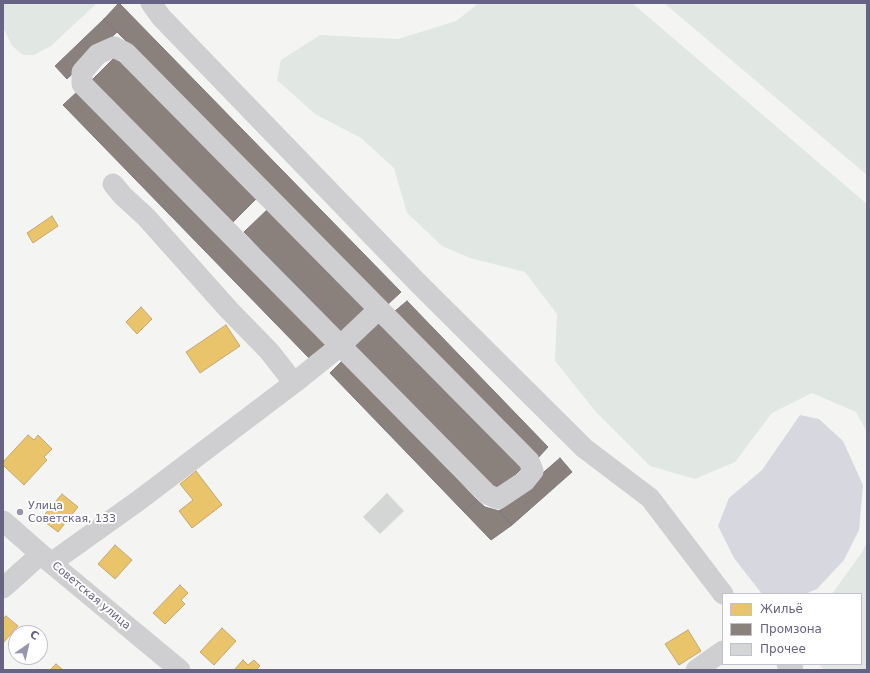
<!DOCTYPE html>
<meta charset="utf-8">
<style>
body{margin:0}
#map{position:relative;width:870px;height:673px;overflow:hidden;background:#f4f5f3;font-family:"DejaVu Sans",sans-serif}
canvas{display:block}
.frame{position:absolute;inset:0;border:4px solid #666385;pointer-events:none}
.legend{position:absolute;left:722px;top:593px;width:140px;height:72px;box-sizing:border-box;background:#fff;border:1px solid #c2c1ce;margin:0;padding:5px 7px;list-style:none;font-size:12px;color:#666385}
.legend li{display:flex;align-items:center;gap:8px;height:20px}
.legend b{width:20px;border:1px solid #c2c1ce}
.north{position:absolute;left:8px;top:625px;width:40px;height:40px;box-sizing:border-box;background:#fff;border:1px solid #c2c1ce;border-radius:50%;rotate:34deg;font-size:11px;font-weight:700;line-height:16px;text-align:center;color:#666385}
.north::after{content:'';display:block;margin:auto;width:14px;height:18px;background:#9896ac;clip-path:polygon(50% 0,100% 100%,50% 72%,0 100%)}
</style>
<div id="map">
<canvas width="870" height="673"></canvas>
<div class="frame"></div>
<ul class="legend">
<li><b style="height:11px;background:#e9c46a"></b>Жильё</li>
<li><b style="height:11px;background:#8a817c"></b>Промзона</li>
<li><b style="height:11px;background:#d4d5d5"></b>Прочее</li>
</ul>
<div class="north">С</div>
</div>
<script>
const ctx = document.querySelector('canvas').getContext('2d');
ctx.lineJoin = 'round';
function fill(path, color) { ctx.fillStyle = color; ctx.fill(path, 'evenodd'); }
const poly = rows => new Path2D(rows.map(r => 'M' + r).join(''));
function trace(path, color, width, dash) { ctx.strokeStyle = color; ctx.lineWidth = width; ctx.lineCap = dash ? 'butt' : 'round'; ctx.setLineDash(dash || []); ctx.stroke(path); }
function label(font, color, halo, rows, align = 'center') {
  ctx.font = font + ' "DejaVu Sans",sans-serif'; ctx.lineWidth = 4; ctx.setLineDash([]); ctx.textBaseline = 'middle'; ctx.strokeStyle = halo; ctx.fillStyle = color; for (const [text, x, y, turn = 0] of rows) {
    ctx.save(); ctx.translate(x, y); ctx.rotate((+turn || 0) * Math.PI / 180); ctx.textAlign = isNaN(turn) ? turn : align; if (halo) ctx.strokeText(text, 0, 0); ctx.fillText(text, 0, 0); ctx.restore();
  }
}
const green = poly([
 [3,3,97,3,51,46,34,55,23,55,12,46,3,27],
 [479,3,632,3,867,204,867,432,856,412,812,393,772,413,735,462,695,479,650,466,596,412,555,361,557,314,525,272,470,258,442,246,407,213,394,168,361,138,315,114,277,80,281,60,320,35,398,39,456,21],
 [664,3,867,3,867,175],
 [867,542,867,670,824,670,819,664,861,664,861,594,832,594,862,552]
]);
const water = poly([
 [800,415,819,419,843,441,863,485,859,530,844,560,817,589,805,594,762,594,734,558,718,526,729,498,762,470]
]);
const homes = poly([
 [52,216,58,226,33,243,27,233,52,216],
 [141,307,152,319,137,334,126,322,141,307],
 [226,325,240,346,200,373,186,352,226,325],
 [28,435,34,440,38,435,52,449,44,457,47,460,24,485,3,465,3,462,28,435],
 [196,471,222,505,192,528,179,511,193,500,180,484,196,471],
 [62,494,78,507,58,532,41,519,62,494],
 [115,545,132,560,115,579,98,564,115,545],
 [180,585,188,593,181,600,185,604,165,624,153,613,180,585],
 [6,616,18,626,3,643,3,619,6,616],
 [222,628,236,641,214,665,200,652,222,628],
 [688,630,701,651,679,665,665,644,688,630],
 [243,660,248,665,254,660,260,666,256,670,234,670,243,660],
 [56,664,63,670,50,670,56,664]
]);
const industry = poly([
 [119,3,401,292,387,305,117,32,104,19,119,3],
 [104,19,117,32,67,79,55,66,104,19],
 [116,56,257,198,232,223,91,81,116,56],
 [79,90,325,344,310,359,63,105,79,90],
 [269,208,365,309,340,333,244,232,269,208],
 [407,301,548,447,536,460,395,311,407,301],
 [379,321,523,467,498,492,354,346,379,321],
 [343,360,477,500,464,512,330,373,343,360],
 [560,458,572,472,512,525,499,511,560,458],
 [477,500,485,507,499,511,512,525,491,540,464,512,477,500]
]);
const building = poly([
 [387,493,404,511,380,534,363,517,387,493]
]);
const minor = poly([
 [151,3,161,17,418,283,584,448,650,498,723,594],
 [114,47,126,53,529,461,533,471,525,481,498,499,487,494,82,84,82,72,98,54,114,47],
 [113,184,123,196,146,217,229,310,269,351,294,383],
 [3,521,51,563,180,670],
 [51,563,138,501,294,383,340,346,379,309],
 [3,588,41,554],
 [787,664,793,670],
 [696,670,723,651]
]);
const markers = [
 [20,512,4,"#9896ac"]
];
const poiNames = [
 ["Улица",28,506],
 ["Советская, 133",28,519]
];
const streetNames = [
 ["Советская улица",91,596,40]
];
fill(green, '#e1e7e2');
fill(water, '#d7d8df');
fill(homes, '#e9c46a');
trace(homes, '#c2a772', 1);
fill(industry, '#8a817c');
trace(industry, '#7f787f', 1);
fill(building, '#d4d5d5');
trace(building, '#e4e4e3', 1);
trace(minor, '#cfced0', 21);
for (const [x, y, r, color] of markers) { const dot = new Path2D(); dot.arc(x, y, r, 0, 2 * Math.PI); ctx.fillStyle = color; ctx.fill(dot); trace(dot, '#fff', 1.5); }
label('11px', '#666385', '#fff', poiNames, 'left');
label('11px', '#666385', '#fff', streetNames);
</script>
